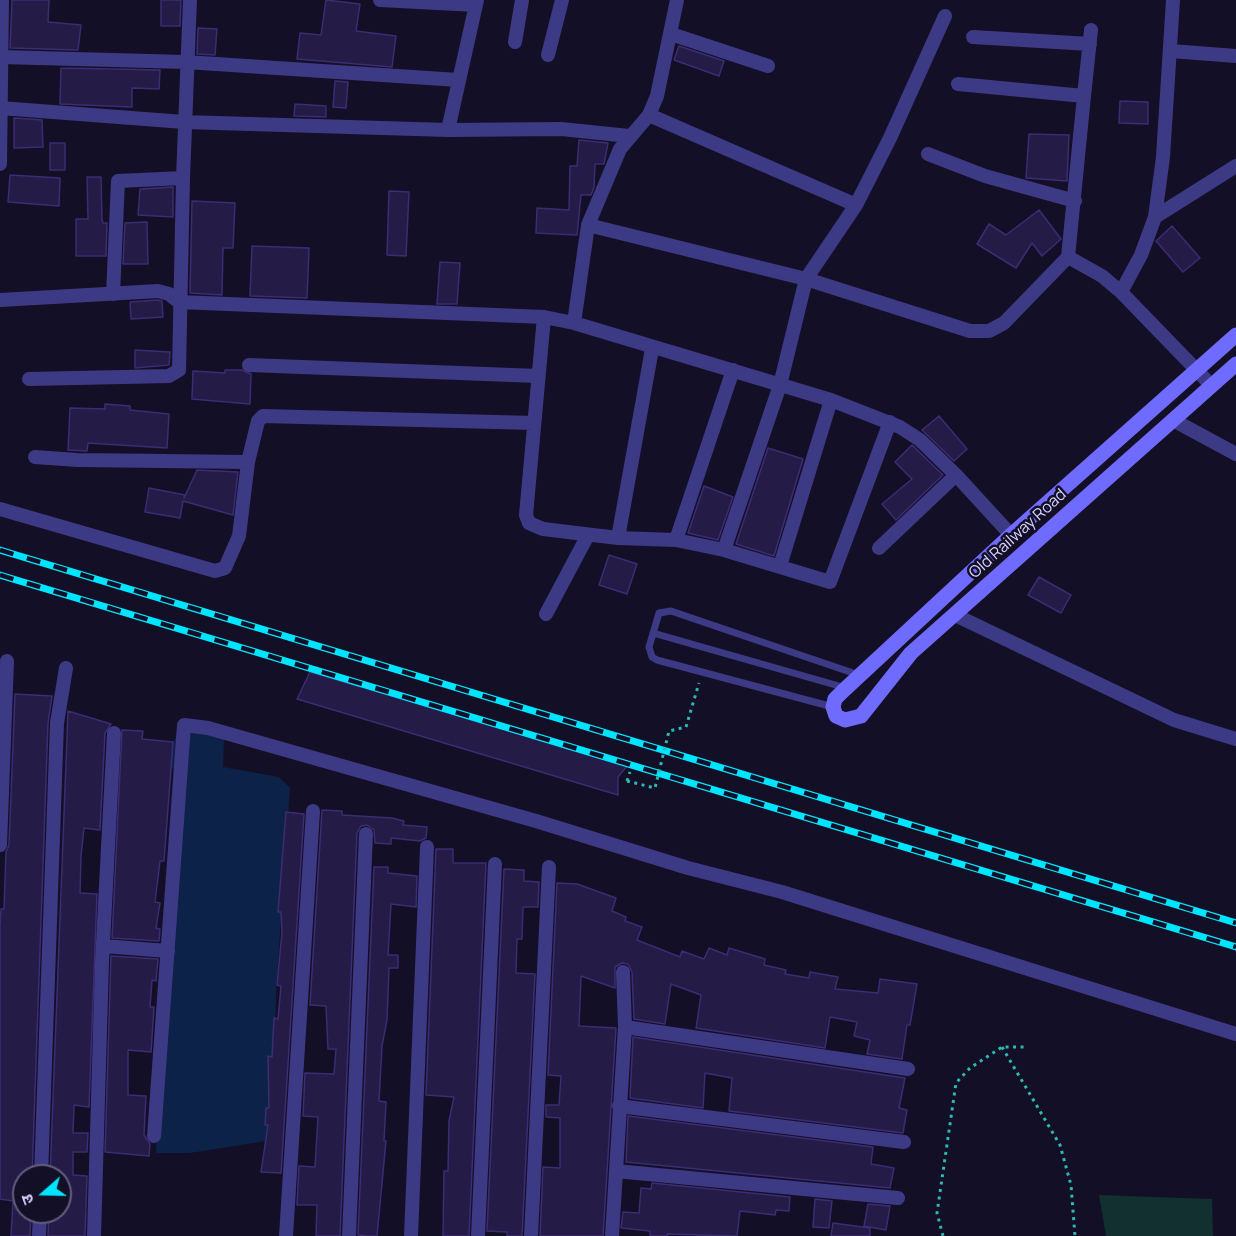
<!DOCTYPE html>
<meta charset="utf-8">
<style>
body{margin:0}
#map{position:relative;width:1236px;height:1236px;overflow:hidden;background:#130f26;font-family:Manrope,"Noto Sans Devanagari",sans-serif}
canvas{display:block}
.north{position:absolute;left:12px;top:1164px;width:60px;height:60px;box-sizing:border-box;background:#130f26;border:2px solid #625e7d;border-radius:50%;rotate:250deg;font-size:16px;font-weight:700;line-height:24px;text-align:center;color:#d9d4ff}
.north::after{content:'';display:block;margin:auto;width:21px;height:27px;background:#00e5ff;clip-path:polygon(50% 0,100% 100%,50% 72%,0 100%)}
</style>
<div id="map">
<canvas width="1236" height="1236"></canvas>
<div class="north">उ</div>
</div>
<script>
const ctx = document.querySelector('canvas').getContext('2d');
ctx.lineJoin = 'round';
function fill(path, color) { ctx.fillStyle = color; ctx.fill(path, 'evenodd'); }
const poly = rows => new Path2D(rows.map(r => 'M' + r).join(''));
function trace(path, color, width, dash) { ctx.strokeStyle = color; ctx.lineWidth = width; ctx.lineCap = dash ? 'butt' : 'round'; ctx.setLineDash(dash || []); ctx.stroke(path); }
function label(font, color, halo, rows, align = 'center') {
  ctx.font = font + ' Manrope,sans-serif'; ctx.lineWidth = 5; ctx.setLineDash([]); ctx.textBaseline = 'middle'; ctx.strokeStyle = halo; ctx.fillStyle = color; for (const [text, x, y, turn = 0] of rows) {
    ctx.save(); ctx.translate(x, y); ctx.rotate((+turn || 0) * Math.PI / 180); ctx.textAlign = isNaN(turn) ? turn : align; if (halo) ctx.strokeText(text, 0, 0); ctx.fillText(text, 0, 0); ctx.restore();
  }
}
const green = poly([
 [1099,1195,1212,1199,1213,1236,1106,1236]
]);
const water = poly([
 [189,727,224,739,223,767,279,777,290,788,276,993,273,1140,190,1153,156,1153,175,772,161,751]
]);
const building = poly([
 [12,0,49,0,48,22,81,25,78,50,10,48,12,0],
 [161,0,181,0,180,26,161,26,161,0],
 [326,0,360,4,356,31,396,36,392,67,297,59,300,33,321,35,326,0],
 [198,28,217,29,215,55,197,54,198,28],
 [679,46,724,61,719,76,674,60,679,46],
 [61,68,160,70,159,89,132,88,132,107,60,104,61,68],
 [335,81,348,82,346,108,333,107,335,81],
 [1120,101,1148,102,1148,124,1119,123,1120,101],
 [295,104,326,106,326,117,294,116,295,104],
 [14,118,42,120,43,147,14,148,14,118],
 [1029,134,1069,135,1067,181,1026,178,1029,134],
 [579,140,608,143,604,164,595,164,594,187,591,195,581,195,577,235,536,233,537,208,569,210,570,166,577,166,579,140],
 [50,143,65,143,65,170,50,170,50,143],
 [10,175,60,178,59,206,8,202,10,175],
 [87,177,101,177,102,219,103,223,107,223,106,256,76,256,76,219,88,219,87,177],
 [173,187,173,217,138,215,140,189,173,187],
 [389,191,409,192,406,256,387,255,389,191],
 [192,201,235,203,233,248,223,248,222,295,190,293,192,201],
 [1039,210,1061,239,1042,256,1032,243,1016,268,977,244,989,224,1006,235,1039,210],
 [147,222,148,264,123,264,125,223,147,222],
 [1172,226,1200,258,1183,272,1156,241,1172,226],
 [252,246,309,248,307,298,250,296,252,246],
 [440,262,460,263,457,304,437,304,440,262],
 [157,300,162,301,163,317,131,319,130,302,157,300],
 [135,350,170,352,169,365,135,368,135,350],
 [225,370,242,370,251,374,250,404,192,399,193,371,225,373,225,370],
 [105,404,130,406,130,410,169,414,167,448,88,443,87,451,68,450,70,408,105,409,105,404],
 [939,416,967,449,954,461,922,430,939,416],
 [912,445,943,475,896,520,882,504,912,479,895,462,912,445],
 [768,448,803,459,774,556,736,544,768,448],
 [197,470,238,472,233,515,183,501,180,518,145,512,149,488,185,495,184,498,197,470],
 [704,486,733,497,718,540,688,533,704,486],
 [609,555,637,564,627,594,599,585,609,555],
 [1039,577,1071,595,1061,613,1028,595,1039,577],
 [310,672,628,765,618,777,618,795,297,699,310,672],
 [15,694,52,696,48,723,32,1176,24,1176,24,1212,31,1212,30,1236,11,1236,13,1201,0,1199,0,925,1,909,4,909,6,852,9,845,15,694],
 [68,711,111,724,105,733,100,830,84,828,81,856,80,893,97,894,89,1107,74,1105,73,1133,88,1133,87,1152,73,1152,73,1175,87,1176,85,1236,48,1236,49,1212,60,1212,60,1176,50,1176,68,711],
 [122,730,143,731,142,739,173,742,164,861,160,861,155,902,160,903,156,928,160,929,159,941,112,938,122,730],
 [322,810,342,811,342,815,392,818,404,821,403,825,427,827,426,838,420,841,391,838,391,844,375,843,374,830,367,825,361,826,357,833,340,1236,316,1236,317,1205,297,1205,299,1166,315,1167,318,1117,303,1116,305,1073,334,1074,336,1049,328,1049,326,1006,310,1005,322,810],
 [286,812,304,814,281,1173,261,1172,268,1125,265,1125,266,1108,269,1108,268,1056,272,1057,274,1018,278,1019,281,986,277,985,282,932,281,912,278,912,286,812],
 [436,849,453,849,453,863,486,863,469,1236,443,1236,444,1171,448,1171,449,1121,454,1097,426,1095,436,849],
 [374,867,388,867,388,873,417,876,416,907,391,904,388,955,398,955,398,968,389,968,387,1020,382,1046,379,1101,386,1102,384,1141,386,1141,377,1236,367,1236,358,1235,374,867],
 [504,869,524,870,524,881,539,882,538,907,523,907,522,939,517,939,516,973,535,974,522,1236,507,1236,507,1232,487,1231,504,869],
 [557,883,577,884,616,898,612,911,626,917,625,921,642,927,637,940,680,957,682,951,704,959,709,948,727,955,729,948,765,959,764,965,786,970,785,974,809,978,810,972,838,977,835,989,878,993,880,979,917,984,910,1025,907,1025,902,1059,867,1054,870,1040,854,1036,857,1022,830,1017,825,1048,696,1028,701,995,671,984,665,1024,634,1019,632,972,628,964,622,963,615,967,615,988,581,976,579,1026,616,1028,603,1236,540,1236,543,1167,560,1168,560,1118,546,1117,546,1105,559,1105,561,1076,548,1075,557,883],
 [111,956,158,959,156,981,152,980,150,1007,154,1007,151,1052,128,1050,128,1095,146,1096,144,1135,150,1144,149,1156,105,1152,111,956],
 [633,1037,905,1078,899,1108,907,1110,903,1133,729,1111,732,1078,705,1073,703,1108,630,1098,633,1037],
 [628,1116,873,1147,871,1164,894,1168,890,1188,626,1162,628,1116],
 [652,1183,790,1197,789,1211,776,1210,775,1215,740,1211,737,1236,667,1234,667,1236,650,1236,650,1231,621,1228,623,1212,639,1213,641,1188,651,1189,652,1183],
 [815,1199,832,1201,829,1228,813,1227,815,1199],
 [868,1204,890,1206,886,1230,864,1226,868,1204],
 [833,1223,870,1228,870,1236,831,1236,833,1223]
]);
const path = poly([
 [686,727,699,683],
 [627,781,630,772],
 [1002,1047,1060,1145,1071,1185,1075,1236],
 [943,1236,937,1213,956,1083,970,1068,1002,1047,1028,1047]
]);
const service = poly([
 [653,633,846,688],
 [833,707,657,660,652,657,649,647,659,613,671,611,859,675]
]);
const minor = poly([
 [380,0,476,5],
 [671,34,768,66],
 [973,37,1090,44],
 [515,42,522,0],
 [1171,51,1236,56],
 [548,55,562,0],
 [1,57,186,62,458,80],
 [958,84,1084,96,1091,30],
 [0,108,184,122,448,130,561,129,629,136],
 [649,115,856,205],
 [448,130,477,0],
 [928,154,985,176,1075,201],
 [0,164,2,0],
 [1155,217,1236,166],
 [588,225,806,279,970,331,989,331,1004,323,1068,257,1084,96],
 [1068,257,1102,276,1121,292,1211,385],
 [1121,292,1141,255,1155,217,1163,157,1173,0],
 [113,294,118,181,183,178],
 [0,300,158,291,169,294,179,302,544,317,574,323,831,400,900,427,920,440,956,475,1011,535],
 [544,317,526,515,529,523,543,529,618,538,676,540,724,550,830,582,890,422],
 [574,323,588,225,620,149,649,115,657,96,677,0],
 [249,365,538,376],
 [29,379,169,376,179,370,183,178,190,0],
 [1173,420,1236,454],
 [35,457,77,460,248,462],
 [0,509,215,571,225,568,239,536,248,462,258,421,263,416,534,423],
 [618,538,652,349],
 [676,540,733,370],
 [879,548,956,475],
 [724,550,780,385,806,279,856,205,890,138,945,16],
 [780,566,831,400],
 [546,614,588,535],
 [955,615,1174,720,1236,739],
 [0,845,7,661],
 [103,946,168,951],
 [625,1027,908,1069],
 [619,1106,904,1142],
 [154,1136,184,725,208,728,536,821,688,868,782,892,1236,1034],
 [616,1171,898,1198],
 [41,1176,57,723,66,668],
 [39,1236,40,1212],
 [94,1236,102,962,114,733],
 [286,1236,313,811],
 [349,1236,366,834],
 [411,1236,427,847],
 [478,1236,495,864],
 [531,1236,549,867],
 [612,1236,625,1027,623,972]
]);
const secondary = poly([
 [1236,335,1011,535,843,691,835,699,833,707,836,716,845,720,861,716,911,653,1236,364]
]);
const rail = poly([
 [0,550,1236,923],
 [0,575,1236,947]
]);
const pathBridge = poly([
 [627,781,655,788,669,731,686,727]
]);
const streetNames = [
 ["Old Railway Road",1018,534,-42]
];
fill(green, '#12302f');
fill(water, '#0c2248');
fill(building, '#241b47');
trace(building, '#3b2d73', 1.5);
trace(path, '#2fb8b0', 3, [3, 4.5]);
trace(service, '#3d3a85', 7);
trace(minor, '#3d3a85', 14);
trace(secondary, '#6f6bff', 15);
trace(rail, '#00e5ff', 7);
trace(rail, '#130f26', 4.5, [14]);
trace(pathBridge, '#2fb8b0', 3, [3, 4.5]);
label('16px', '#d9d4ff', '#130f26', streetNames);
</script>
